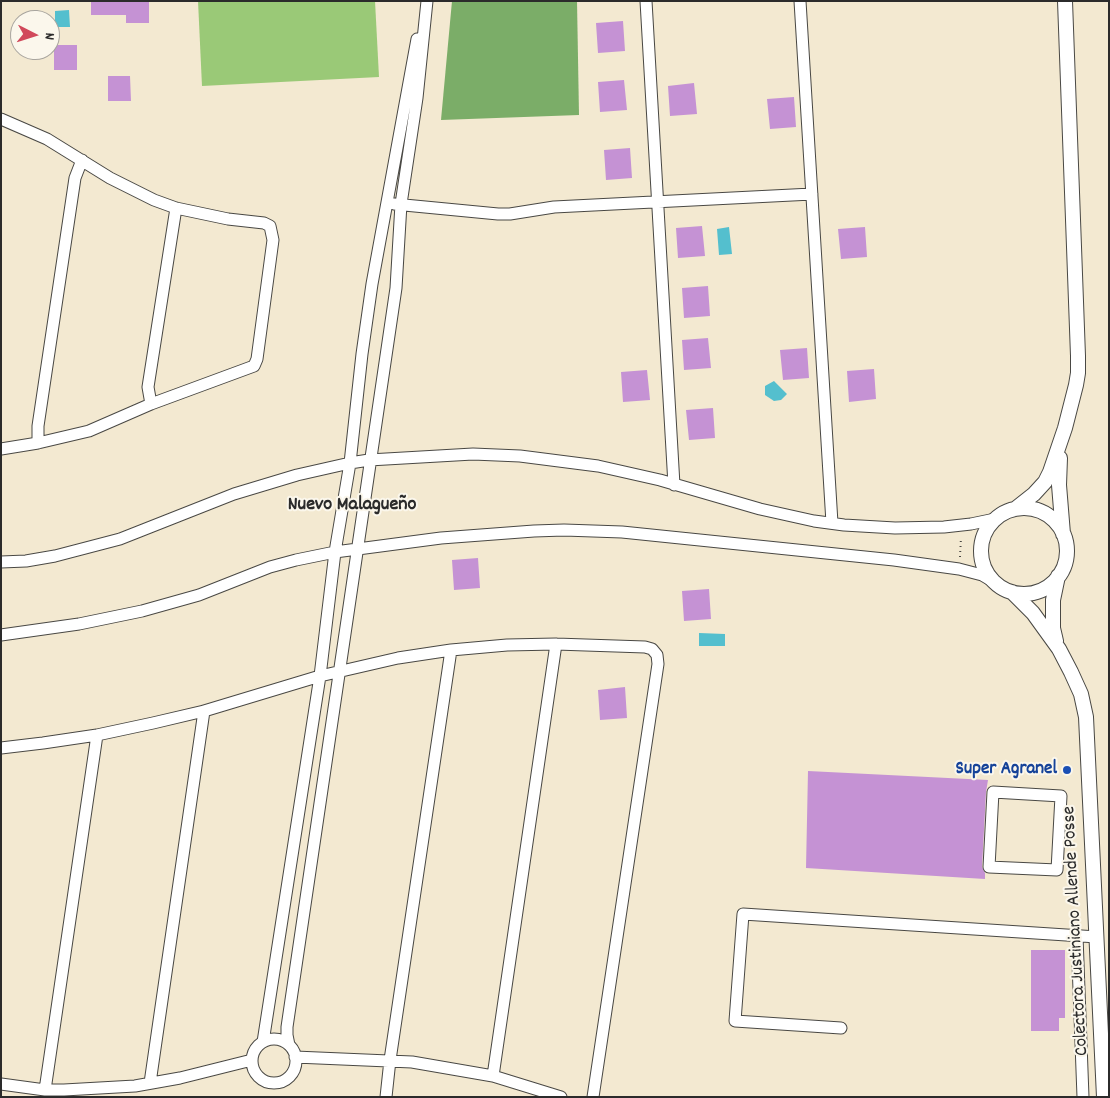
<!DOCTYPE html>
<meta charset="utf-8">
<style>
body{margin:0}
#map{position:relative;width:1110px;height:1098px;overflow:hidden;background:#f3e9d1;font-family:Dekko,sans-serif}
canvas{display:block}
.frame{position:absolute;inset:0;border:2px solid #2b2b2b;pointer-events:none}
.north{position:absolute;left:10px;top:10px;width:50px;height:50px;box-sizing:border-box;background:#fbf7ec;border:1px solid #a8a59f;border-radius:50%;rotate:95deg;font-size:14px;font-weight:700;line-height:20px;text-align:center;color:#2b2b2b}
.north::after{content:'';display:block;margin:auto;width:18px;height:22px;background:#d1495b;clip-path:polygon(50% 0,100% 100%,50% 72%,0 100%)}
</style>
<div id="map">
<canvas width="1110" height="1098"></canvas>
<div class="frame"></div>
<div class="north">N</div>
</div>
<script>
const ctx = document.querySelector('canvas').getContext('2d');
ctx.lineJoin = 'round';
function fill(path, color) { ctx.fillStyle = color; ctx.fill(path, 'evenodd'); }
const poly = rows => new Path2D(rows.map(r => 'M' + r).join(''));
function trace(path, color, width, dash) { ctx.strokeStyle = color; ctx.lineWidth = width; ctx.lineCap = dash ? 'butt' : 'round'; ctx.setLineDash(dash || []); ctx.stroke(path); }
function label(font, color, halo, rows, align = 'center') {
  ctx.font = font + ' Dekko,sans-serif'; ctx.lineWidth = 4; ctx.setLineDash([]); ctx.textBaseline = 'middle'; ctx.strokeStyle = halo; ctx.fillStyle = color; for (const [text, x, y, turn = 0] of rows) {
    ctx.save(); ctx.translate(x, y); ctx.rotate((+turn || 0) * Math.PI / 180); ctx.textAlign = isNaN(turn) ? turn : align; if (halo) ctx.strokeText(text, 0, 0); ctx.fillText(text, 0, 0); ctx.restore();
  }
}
const green = poly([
 [198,1,375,1,379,77,202,86]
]);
const forest = poly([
 [452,1,577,1,579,115,441,120]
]);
const water = poly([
 [69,10,70,27,55,27,55,11],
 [729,227,732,254,719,255,717,229],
 [774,381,787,394,781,400,774,401,765,395,765,386],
 [699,633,725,634,725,646,699,646]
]);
const building = poly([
 [91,1,149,1,149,23,126,23,126,15,91,15],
 [623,21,625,51,598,53,596,23],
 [54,45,77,45,77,70,54,70],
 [108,76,130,76,131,101,108,101],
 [624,80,627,110,600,112,598,82],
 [694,83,697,114,670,116,668,86],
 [794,97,796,127,770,129,767,99],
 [630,148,632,178,606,180,604,150],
 [702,226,705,256,678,258,676,228],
 [865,227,867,257,841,259,838,229],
 [708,286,710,316,684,318,682,288],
 [708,338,711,368,684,370,682,340],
 [807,348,809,378,783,380,780,350],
 [874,369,876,399,849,402,847,371],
 [647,370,650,400,623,402,621,372],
 [713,408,715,438,689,440,686,410],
 [478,558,480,588,454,590,452,560],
 [709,589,711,619,684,621,682,591],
 [625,687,627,718,600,720,598,690],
 [808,771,988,780,986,792,982,867,985,873,985,879,806,868],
 [1031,950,1065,950,1065,1018,1059,1018,1059,1031,1031,1031]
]);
const path = poly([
 [960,557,961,537]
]);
const minor = poly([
 [646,1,674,485],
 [800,1,832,523],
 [1,119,47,139,110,178,154,200,176,208,228,219,264,223,270,226,273,240,257,359,254,366,151,404,89,431,38,443,1,449],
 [394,204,498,214,510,214,554,207,812,194],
 [151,404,148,387,176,208],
 [38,443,38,426,75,178,82,160],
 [1,562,26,561,55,556,120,539,234,494,297,475,350,463,369,460,473,454,520,456,598,466,660,480,760,509,814,521,844,525,895,528,944,527,971,524,995,519],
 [1,635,79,624,142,611,199,595,270,567,296,560,335,552,441,538,534,531,564,530,622,532,894,560,959,569,982,575,994,582],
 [1,748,43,743,97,735,153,723,204,711,320,676,398,658,451,650,507,645,556,644,645,647,652,649,657,655,658,664,593,1097],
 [993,792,1061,796,1057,870,989,867,993,792],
 [1077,936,1083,1097],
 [841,1028,735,1021,743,914,1097,937],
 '252 1061a22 22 0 1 1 44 0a22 22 0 1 1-44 0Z',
 [263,1042,320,676,335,552,350,463,362,354,372,284,417,39],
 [289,1045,287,1035,287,1027,396,288,401,204,417,98,427,1],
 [295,1057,412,1062,493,1076,561,1097],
 [493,1076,556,644],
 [150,1083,204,711],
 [1,1084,45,1090,64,1090,135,1086,180,1078,252,1060],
 [45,1090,97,735],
 [386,1097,390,1060,451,650]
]);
const major = poly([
 [1060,458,1059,485,1063,534],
 '981 551a43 43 0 1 1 86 0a43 43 0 1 1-86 0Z',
 [1015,509,1034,494,1045,482,1050,472,1065,428,1076,385,1078,373,1078,356,1065,1],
 [1012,592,1033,613,1059,649,1071,672,1081,694,1086,717,1104,1097],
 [1056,641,1053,628,1053,600,1058,576]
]);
const markers = [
 [1067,770,5,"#1a4fb4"]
];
const transitNames = [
 ["Super Agranel",1057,770]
];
const streetNames = [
 ["Colectora Justiniano Allende Posse",1077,931,-93]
];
const neighbourhoodNames = [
 ["Nuevo Malagueño",352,506]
];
fill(green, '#9ac977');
fill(forest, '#7bad68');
fill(water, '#54bfce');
fill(building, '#c592d4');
trace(minor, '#494844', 13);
trace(major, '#494844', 16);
trace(path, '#494844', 2, [1, 4]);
trace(minor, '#fff', 11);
trace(major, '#fff', 14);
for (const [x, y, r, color] of markers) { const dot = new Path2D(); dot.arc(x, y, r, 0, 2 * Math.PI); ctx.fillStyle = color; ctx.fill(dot); trace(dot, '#fbf7ec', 2); }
label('bold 19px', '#164399', '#fbf7ec', transitNames, 'right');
label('19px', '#2b2b2b', '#fbf7ec', streetNames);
label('bold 20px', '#2b2b2b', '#fbf7ec', neighbourhoodNames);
</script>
